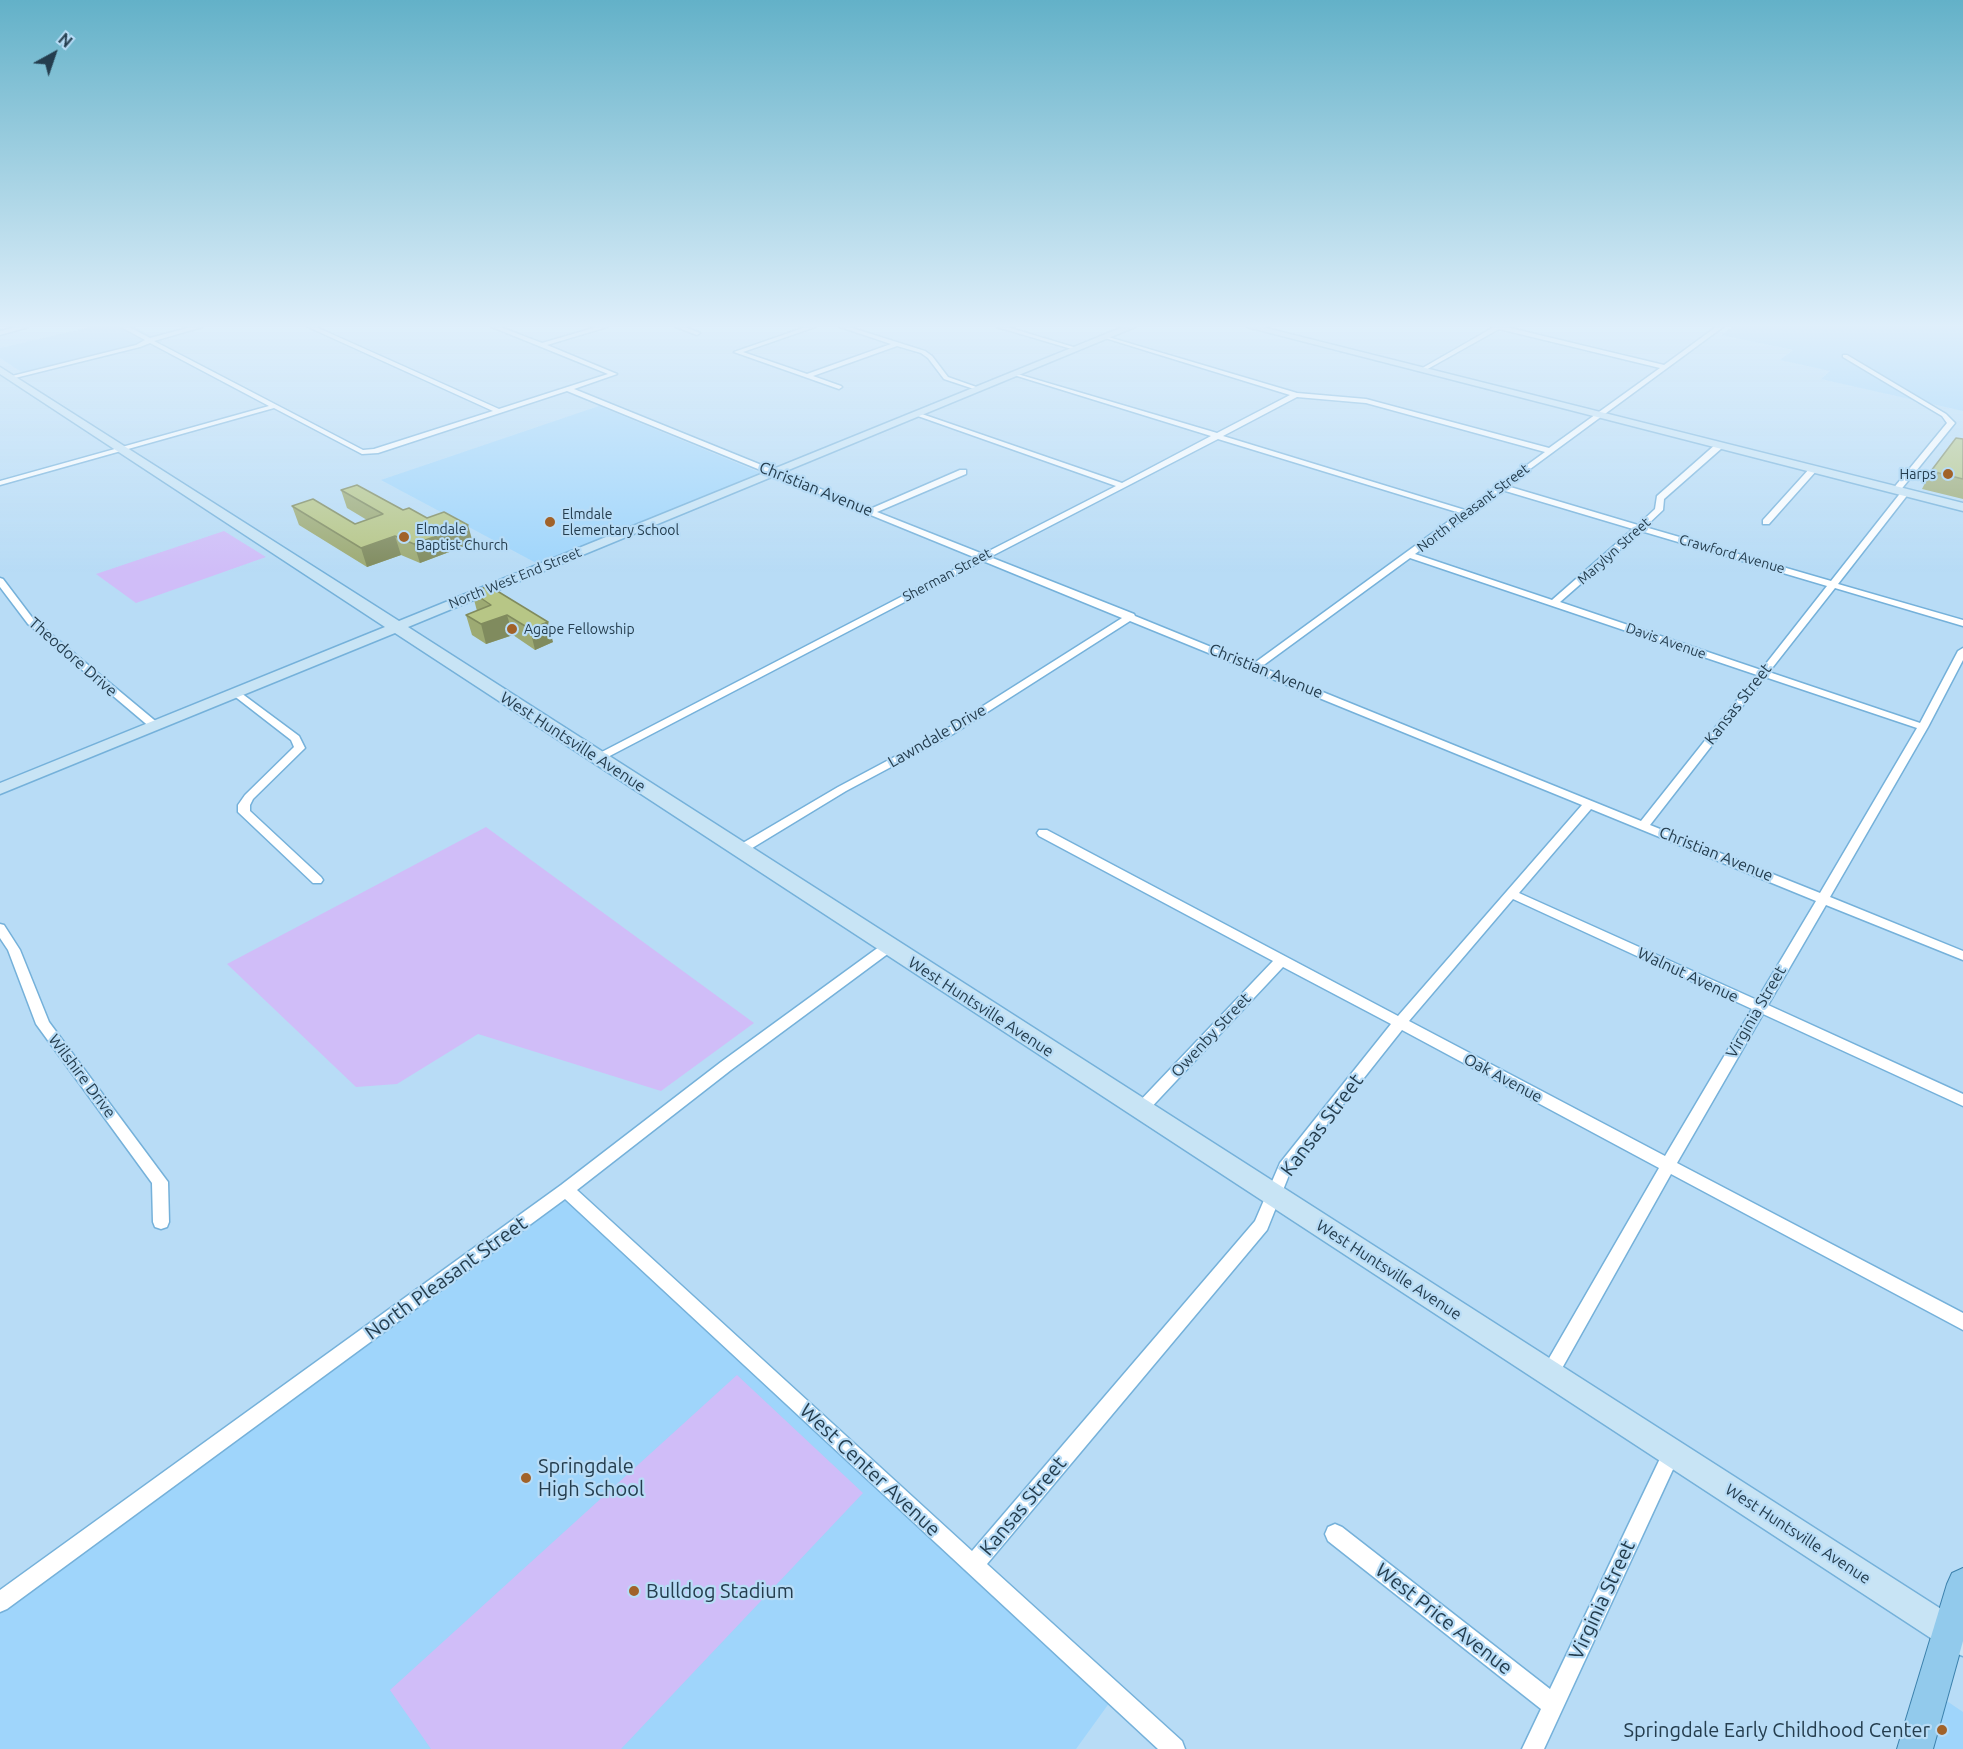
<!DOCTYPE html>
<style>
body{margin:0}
#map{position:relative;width:1963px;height:1749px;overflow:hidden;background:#b8dcf6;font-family:Ubuntu,sans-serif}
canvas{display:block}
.north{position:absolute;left:24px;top:24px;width:60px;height:60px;-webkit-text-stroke:4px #b8dcf6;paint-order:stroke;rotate:40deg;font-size:16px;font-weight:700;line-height:24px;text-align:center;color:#243d4e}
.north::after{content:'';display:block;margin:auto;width:21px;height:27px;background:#243d4e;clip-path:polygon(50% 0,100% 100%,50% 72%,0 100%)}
</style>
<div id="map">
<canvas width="1963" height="1749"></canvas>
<div class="north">N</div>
</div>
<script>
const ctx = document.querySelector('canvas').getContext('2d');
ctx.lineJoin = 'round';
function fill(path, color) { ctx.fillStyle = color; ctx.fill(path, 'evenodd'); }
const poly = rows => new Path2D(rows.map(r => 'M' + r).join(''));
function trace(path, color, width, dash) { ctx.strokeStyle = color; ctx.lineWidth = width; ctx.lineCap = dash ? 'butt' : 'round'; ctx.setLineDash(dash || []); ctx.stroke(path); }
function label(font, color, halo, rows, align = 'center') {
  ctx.font = font + ' Ubuntu,sans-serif'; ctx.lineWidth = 4.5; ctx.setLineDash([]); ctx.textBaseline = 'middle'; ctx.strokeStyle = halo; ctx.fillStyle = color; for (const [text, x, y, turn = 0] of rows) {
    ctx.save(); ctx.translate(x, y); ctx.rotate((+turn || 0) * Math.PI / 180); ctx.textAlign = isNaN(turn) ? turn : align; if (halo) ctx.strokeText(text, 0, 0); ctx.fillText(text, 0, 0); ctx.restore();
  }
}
const built = poly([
 [91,327,134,327,163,342,26,375,0,358,0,348],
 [1733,327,1963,327,1963,411,1821,379,1830,371,1780,360,1793,350,1721,335],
 [599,406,761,473,538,564,381,480],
 [566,1190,1115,1695,1076,1749,0,1749,0,1602],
 [1932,1691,1963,1712,1963,1749,1915,1749]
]);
const green = poly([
 [224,531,266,557,136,603,96,574],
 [486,827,754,1023,661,1091,478,1034,397,1084,356,1087,227,964],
 [737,1375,863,1493,621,1749,431,1749,390,1690]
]);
const street = poly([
 [17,327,28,327,0,335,0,331,17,327],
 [121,327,129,327,150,338,191,327,202,327,154,341,363,450,374,449,493,411,308,327,316,327,499,409,608,374,492,327,500,327,542,343,597,327,607,327,547,345,617,374,574,389,870,509,960,470,966,470,966,474,877,512,983,554,1116,486,915,415,915,413,919,413,1122,483,1211,436,1014,375,1014,373,1217,433,1290,395,1105,338,1105,336,1297,393,1366,399,1549,448,1660,368,1499,329,1424,371,1419,370,1494,327,1506,327,1664,365,1716,327,1723,327,1507,486,1638,525,1655,509,1657,496,1716,444,1722,444,1722,448,1664,499,1663,510,1645,527,1831,581,1902,491,1909,493,1838,584,1963,620,1963,626,1835,588,1769,672,1920,723,1958,651,1963,648,1963,660,1928,727,1830,897,1963,951,1963,960,1826,905,1768,1005,1963,1094,1963,1106,1763,1014,1677,1163,1963,1313,1963,1330,1671,1174,1556,1379,1550,1381,1544,1379,1541,1373,1544,1367,1659,1168,1402,1030,1291,1170,1267,1230,987,1564,1182,1741,1185,1749,1158,1749,565,1199,7,1609,0,1612,0,1590,561,1185,721,1062,883,944,888,943,894,947,893,950,731,1070,577,1190,972,1551,1255,1221,1280,1163,1391,1024,1283,967,1145,1114,1140,1116,1135,1114,1133,1110,1135,1106,1273,961,1039,836,1037,833,1039,830,1047,830,1398,1016,1582,805,1130,621,953,734,846,791,744,853,736,853,734,850,736,847,838,787,945,730,1122,618,983,561,602,760,594,760,593,758,594,756,976,558,567,391,378,453,362,454,274,408,0,485,0,481,269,406,150,343,140,347,11,379,8,377,136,345,145,340,121,327],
 [1297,397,1366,403,1545,452,1465,510,1223,436,1297,397],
 [1218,439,1460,513,1253,664,1135,616,1134,614,990,557,1218,439],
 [1502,490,1633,529,1552,600,1415,554,1502,490],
 [1641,531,1827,586,1761,670,1560,602,1641,531],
 [1410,558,1757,675,1641,821,1261,667,1410,558],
 [1765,677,1917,728,1820,893,1650,825,1765,677],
 [1591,809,1816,901,1757,1000,1519,893,1591,809],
 [1513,899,1752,1009,1665,1156,1409,1021,1513,899],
 [676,327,685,327,700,333,697,335,676,327],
 [806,327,815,327,743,352,807,374,891,344,840,327,849,327,925,351,932,356,948,377,982,389,977,390,944,379,928,358,921,353,897,346,813,376,841,386,842,387,839,389,734,352,806,327],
 [997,327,1007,327,1080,349,1075,350,997,327],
 [1843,355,1847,355,1946,414,1955,423,1899,492,1892,490,1947,423,1942,416,1843,357,1843,355],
 [1810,468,1817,470,1769,524,1763,524,1763,520,1810,468],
 [0,578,3,579,34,620,159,724,160,726,159,728,151,728,28,624,0,587,0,578],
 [237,690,299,736,305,748,253,799,250,805,250,811,321,877,323,880,321,883,313,883,238,812,238,805,245,795,294,747,291,740,233,695,233,691,237,690],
 [0,924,4,925,20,950,49,1022,165,1178,168,1182,169,1222,167,1227,161,1229,155,1227,153,1222,152,1183,36,1024,8,950,0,938,0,924],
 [1672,1443,1678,1446,1681,1452,1544,1749,1522,1749,1541,1709,1328,1541,1325,1534,1328,1527,1335,1524,1342,1527,1550,1689,1666,1446,1672,1443]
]);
const secondary = poly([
 [1123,327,1135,327,408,627,1963,1623,1963,1656,1952,1652,395,633,0,794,0,783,385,627,0,374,0,367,399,621,1123,327],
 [1247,327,1262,327,1963,503,1963,511,1247,327]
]);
const primary = poly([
 [1963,1568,1963,1641,1933,1749,1897,1749,1947,1584,1952,1573,1963,1568]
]);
const wall = poly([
 [1963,439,1963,499,1922,489,1931,471],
 [341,490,403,510,473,543,420,563,401,555,367,567,299,525,292,506,355,524,367,520,347,508],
 [472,592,553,642,535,650,513,635,486,644,472,635,466,615,477,611]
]);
const shadedWall = poly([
 [468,525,473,543,420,563,414,544],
 [395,536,401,555,367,567,361,548],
 [507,615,513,635,486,644,481,624],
 [548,622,553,642,535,650,530,629]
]);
const building = poly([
 [1956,438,1963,439,1963,479,1931,471,1956,438],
 [357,485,403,510,409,508,427,518,444,512,468,525,414,544,395,536,361,548,292,506,313,499,355,524,383,514,341,490,357,485],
 [489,586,548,622,530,629,507,615,481,624,466,615,491,605,472,592,489,586]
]);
const markers = [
 [1948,474,6,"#a16229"],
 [550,522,6,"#a16229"],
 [404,537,6,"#a16229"],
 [512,629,6,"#a16229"],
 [526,1478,6,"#a16229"],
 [634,1591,6,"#a16229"],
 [1942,1730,6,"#a16229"]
];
const farPoinames = [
 ["Harps",1936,474,"right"],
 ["Elmdale",562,514],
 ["Elementary School",562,530],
 ["Elmdale",416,529],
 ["Baptist Church",416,545],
 ["Agape Fellowship",524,629]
];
const farStreetnames = [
 ["North Pleasant Street",1473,508,-37],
 ["Marylyn Street",1614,551,-42],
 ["Crawford Avenue",1732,554,16],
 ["Sherman Street",947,575,-28],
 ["North West End Street",515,578,-22],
 ["Davis Avenue",1666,641,19]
];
const streetNames = [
 ["Christian Avenue",816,489,22],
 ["Theodore Drive",73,657,41],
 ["Christian Avenue",1266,671,22],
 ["Kansas Street",1738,704,-52],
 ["Lawndale Drive",937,736,-30],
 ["West Huntsville Avenue",573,742,33],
 ["Christian Avenue",1716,854,22],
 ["Walnut Avenue",1688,975,25],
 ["West Huntsville Avenue",981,1007,33],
 ["Virginia Street",1756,1012,-60],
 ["Owenby Street",1211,1035,-47],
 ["Wilshire Drive",82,1076,53],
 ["Oak Avenue",1503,1078,28],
 ["West Huntsville Avenue",1389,1270,33],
 ["West Huntsville Avenue",1798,1534,33]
];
const nearStreetnames = [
 ["Kansas Street",1322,1125,-53],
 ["North Pleasant Street",446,1278,-36],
 ["West Center Avenue",870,1470,43],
 ["Kansas Street",1023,1506,-50],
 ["Virginia Street",1602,1600,-65],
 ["West Price Avenue",1444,1619,38]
];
const nearPoinames = [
 ["Springdale",538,1466],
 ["High School",538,1489],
 ["Bulldog Stadium",646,1591],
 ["Springdale Early Childhood Center",1930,1730,"right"]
];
fill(built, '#9fd5fb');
fill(green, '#d0bdf8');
trace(street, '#75b1da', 3);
trace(secondary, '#75b1da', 3);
trace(primary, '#3c81ac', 2);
fill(street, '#fff');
fill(secondary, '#c8e4f5');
fill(primary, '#92caec');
fill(wall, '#9daa73');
fill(shadedWall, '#808b5e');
fill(building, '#b7c686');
trace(building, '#808b5e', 1.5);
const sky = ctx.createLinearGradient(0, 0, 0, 572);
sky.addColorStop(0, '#63b1c8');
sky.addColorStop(0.57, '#dfeffb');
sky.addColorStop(1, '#dfeffb00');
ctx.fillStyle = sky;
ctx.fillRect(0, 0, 1963, 572);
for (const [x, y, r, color] of markers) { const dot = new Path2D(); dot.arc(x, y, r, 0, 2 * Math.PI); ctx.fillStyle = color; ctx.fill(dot); trace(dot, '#b8dcf6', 2); }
label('14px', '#243d4e', '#b8dcf6', farPoinames, 'left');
label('14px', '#243d4e', '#b8dcf6', farStreetnames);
label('16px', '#243d4e', '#b8dcf6', streetNames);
label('20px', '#243d4e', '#b8dcf6', nearStreetnames);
label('20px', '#243d4e', '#b8dcf6', nearPoinames, 'left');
</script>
